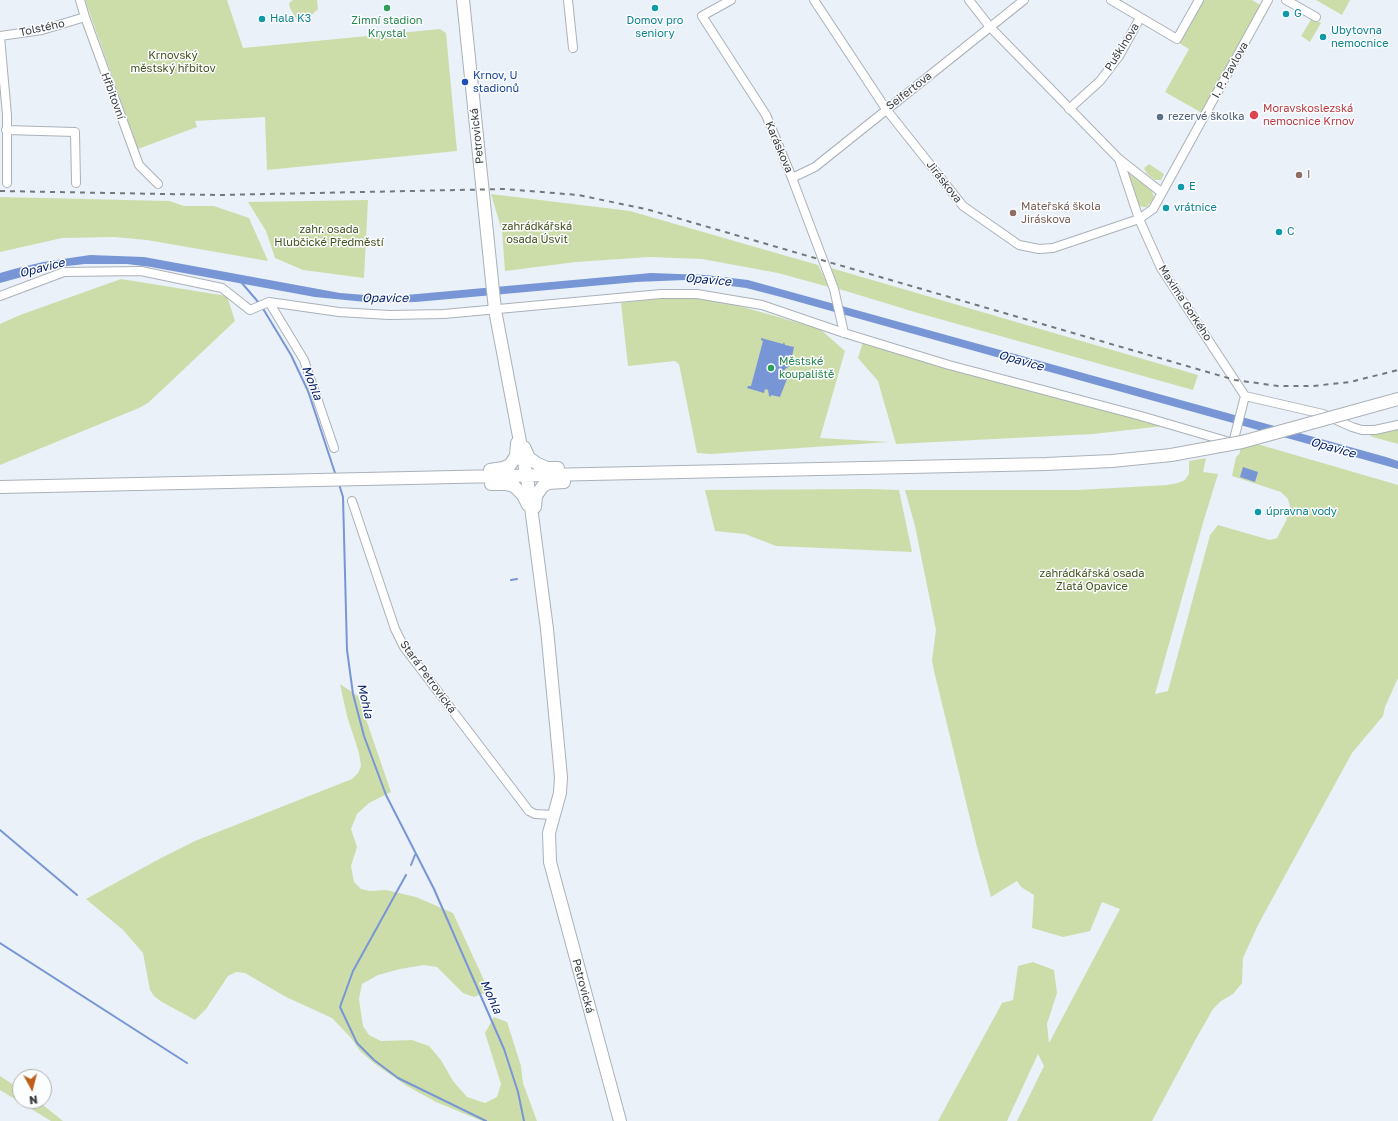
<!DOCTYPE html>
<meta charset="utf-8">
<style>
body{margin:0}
#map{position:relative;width:1398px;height:1121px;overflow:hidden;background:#eaf1f9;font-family:"Golos Text",sans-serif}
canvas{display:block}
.north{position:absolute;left:12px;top:1069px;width:40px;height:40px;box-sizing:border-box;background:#fcfdff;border:1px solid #aeb0b2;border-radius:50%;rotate:173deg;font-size:11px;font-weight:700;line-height:16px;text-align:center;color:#393c3f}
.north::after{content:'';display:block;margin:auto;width:14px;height:18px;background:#be5e19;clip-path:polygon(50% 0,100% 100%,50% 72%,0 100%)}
</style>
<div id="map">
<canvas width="1398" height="1121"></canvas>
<div class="north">N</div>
</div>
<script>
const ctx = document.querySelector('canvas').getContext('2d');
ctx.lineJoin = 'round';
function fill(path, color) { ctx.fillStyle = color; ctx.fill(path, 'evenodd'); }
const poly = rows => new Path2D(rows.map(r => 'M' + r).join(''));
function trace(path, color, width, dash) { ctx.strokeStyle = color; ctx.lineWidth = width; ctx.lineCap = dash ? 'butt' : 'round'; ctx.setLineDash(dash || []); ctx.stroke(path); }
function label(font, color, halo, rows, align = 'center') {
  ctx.font = font + ' "Golos Text",sans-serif'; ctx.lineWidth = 3; ctx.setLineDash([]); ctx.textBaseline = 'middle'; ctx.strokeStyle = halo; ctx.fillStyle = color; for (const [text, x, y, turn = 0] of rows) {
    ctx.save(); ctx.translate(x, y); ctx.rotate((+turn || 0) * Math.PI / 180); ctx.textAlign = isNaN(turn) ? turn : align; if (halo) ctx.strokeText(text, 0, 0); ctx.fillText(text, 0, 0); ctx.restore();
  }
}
const green = poly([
 [85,0,227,0,243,48,440,29,446,33,457,151,267,170,265,117,195,121,197,127,138,149],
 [293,0,317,0,318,9,305,21,298,22,290,8,289,3],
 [1203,0,1252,0,1262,6,1202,113,1165,92,1189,49,1179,43],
 [1316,0,1350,0,1342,15],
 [1312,18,1321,23,1310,42,1301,36],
 [1149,164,1164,174,1161,180,1155,180,1147,174,1144,168],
 [1127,172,1152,190,1154,198,1147,207,1142,207,1136,203],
 [491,194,630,211,818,265,829,287,778,273,702,259,649,257,576,262,505,271,502,231],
 [0,197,169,201,184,206,214,206,249,218,268,261,147,240,114,237,62,238,0,252],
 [368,200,364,278,303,270,275,258,266,231,248,202],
 [831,268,1198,375,1193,390,918,313,839,289],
 [121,279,227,296,235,321,148,403,139,408,0,465,0,324,20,315],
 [676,296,729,303,820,329,845,351,820,438,889,442,711,454,697,453,679,364,675,361,628,366,621,303],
 [863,342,1164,426,1093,434,896,444,878,381,858,358],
 [1398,428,1398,444,1369,436],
 [1240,439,1398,485,1398,678,1385,707,1383,716,1352,753,1258,925,1243,958,1242,983,1233,994,1221,1001,1213,1009,1197,1037,1152,1121,1017,1121,1044,1066,1038,1054,1007,1121,938,1121,1002,1003,1013,1000,1018,966,1033,962,1054,970,1057,993,1047,1024,1049,1043,1120,909,1102,902,1090,931,1063,937,1032,928,1034,895,1021,887,1017,881,991,897,977,847,934,671,932,660,936,630,915,526,905,490,1078,490,1167,485,1178,483,1185,480,1189,474,1189,461,1206,458,1203,472,1218,474,1203,523,1155,694,1168,691,1210,535,1218,525,1270,540,1277,538,1286,521,1290,507,1288,499,1281,492,1232,476,1236,457,1240,453],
 [871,489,899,490,912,552,776,546,745,534,715,531,705,490],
 [340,684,358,696,391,792,369,803,357,814,351,829,357,847,351,866,354,882,361,889,370,891,386,890,416,897,453,913,489,991,474,997,463,993,437,967,424,965,400,969,378,975,362,984,359,999,363,1026,369,1035,381,1041,412,1040,429,1046,441,1060,453,1081,467,1097,485,1103,497,1097,501,1084,485,1033,494,1017,507,1022,521,1066,523,1083,537,1121,482,1121,436,1102,407,1086,375,1064,360,1051,351,1038,332,1018,286,997,245,973,236,972,228,976,206,1009,195,1020,162,1002,154,996,150,990,143,953,123,930,86,899,161,858,195,841,352,779,358,773,361,766,359,753,347,716],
 [0,1076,20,1089,20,1101,38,1101,63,1121,51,1121,0,1090]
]);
const water = poly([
 [90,255,144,257,340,293,365,295,406,295,651,273,706,275,748,280,1386,457,1398,461,1398,469,781,297,746,288,685,280,636,282,416,302,376,303,315,297,151,267,127,264,85,264,58,267,0,283,0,273,14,269,43,262],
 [761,338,783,344,784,342,785,345,794,347,790,366,785,369,783,376,787,379,780,397,771,395,771,397,769,396,768,390,765,389,764,393,747,388,748,386,751,386,763,341,761,340],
 [1243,467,1258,472,1255,482,1240,477]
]);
const stream = poly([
 [241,282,259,303],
 [262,307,291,355,308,391,336,476],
 [339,484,343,497,347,650,353,694,364,736,386,795,434,889,504,1049,518,1092,524,1121],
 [511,580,517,579],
 [0,830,77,895],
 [411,865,415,855],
 [406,875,353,971,340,1007,357,1043,374,1060,398,1078,486,1121],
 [0,943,187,1063]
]);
const minor = poly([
 [80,0,85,17,139,165,158,184],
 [568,0,573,48],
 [731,0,702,16,766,115,792,178,834,289,844,333],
 [814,0,886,109,963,206,1019,245,1039,249,1053,248,1139,219,1153,209,1268,0],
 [969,0,990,27,1119,159,1161,192],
 [1111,0,1177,39,1199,0],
 [1286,0,1316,17],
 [0,36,42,30,85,17],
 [0,37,7,115,7,183],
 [1069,109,1100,81,1119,56,1140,18],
 [6,130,75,132,76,183],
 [1119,159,1139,219,1161,268,1245,396],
 [792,178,815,167,1024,0],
 [0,296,64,272,141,271,222,288,250,310,269,302,339,312,389,315,444,314,661,294,697,294,762,305,844,333,949,365,1141,416,1233,443,1245,396],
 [269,302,304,360,334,448],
 [1245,396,1323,414,1352,427,1362,430,1375,430,1398,425],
 [352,501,395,629,404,647,529,811,535,814,553,815]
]);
const primary = poly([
 [463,0,495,310,528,484,547,629,561,777,560,793,549,833,550,862,620,1121],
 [1351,412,1398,399],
 [524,447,529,458,536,463,547,468,558,468],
 [490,470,503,468,510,465,516,456,517,443],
 [491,484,505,484,514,486,523,495,528,505],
 [0,487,1046,464,1112,461,1171,455],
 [535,507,536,496,542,487,548,483,564,482]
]);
const rail = poly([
 [0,191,220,195,505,189,578,195,646,209,1235,380,1278,386,1313,386,1350,382,1398,370]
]);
const primaryBridge = poly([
 [1171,455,1242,442,1351,412]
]);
const markers = [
 [387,8,4,"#2e9e5b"],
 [655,8,4,"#0f9aa8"],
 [1286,14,4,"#0f9aa8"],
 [262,19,4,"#0f9aa8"],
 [1323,37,4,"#0f9aa8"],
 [465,82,4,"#1a4fb4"],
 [1254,115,5,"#e0444e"],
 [1160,117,4,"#5c6f8a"],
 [1299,175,4,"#8d6e63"],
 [1181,187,4,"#0f9aa8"],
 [1166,208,4,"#0f9aa8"],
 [1013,213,4,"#8d6e63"],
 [1279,232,4,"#0f9aa8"],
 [771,368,4,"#2e9e5b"],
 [1258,512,4,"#0f9aa8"]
];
const cultureNames = [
 ["G",1294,14],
 ["Hala K3",270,19],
 ["Domov pro",655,21,"center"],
 ["seniory",655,34,"center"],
 ["Ubytovna",1331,31],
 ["nemocnice",1331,44],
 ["E",1189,187],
 ["vrátnice",1174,208],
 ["C",1287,232],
 ["úpravna vody",1266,512]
];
const leisureNames = [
 ["Zimní stadion",387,21],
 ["Krystal",387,34],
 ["Městské",779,362,"left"],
 ["koupaliště",779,375,"left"]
];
const streetNames = [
 ["Tolstého",42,28,-12],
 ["Puškinova",1122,47,-58],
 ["I. P. Pavlova",1230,70,-61],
 ["Seifertova",909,91,-38],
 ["Hřbitovní",113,96,70],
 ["Petrovická",477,136,-96],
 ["Karáskova",779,147,67],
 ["Jiráskova",944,182,52],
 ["Maxima Gorkého",1185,303,57],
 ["Stará Petrovická",428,677,54],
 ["Petrovická",583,986,75]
];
const parkNames = [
 ["Krnovský",173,56],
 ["městský hřbitov",173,69],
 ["zahrádkářská",537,227],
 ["osada Úsvit",537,240],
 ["zahr. osada",329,230],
 ["Hlubčické Předměstí",329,243],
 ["zahrádkářská osada",1092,574],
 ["Zlatá Opavice",1092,587]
];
const transitNames = [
 ["Krnov, U",473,76],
 ["stadionů",473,89]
];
const healthNames = [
 ["Moravskoslezská",1263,109],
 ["nemocnice Krnov",1263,122]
];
const serviceNames = [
 ["rezervé školka",1168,117]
];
const educationNames = [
 ["I",1307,175],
 ["Mateřská škola",1021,207],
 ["Jiráskova",1021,220]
];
const waterNames = [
 ["Opavice",42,268,-14],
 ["Opavice",708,280,5],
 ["Opavice",385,298],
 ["Opavice",1021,361,16],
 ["Mohla",312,383,69],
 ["Opavice",1333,448,16],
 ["Mohla",365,701,77],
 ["Mohla",491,997,66]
];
fill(green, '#cdddaa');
fill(water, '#7896d6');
trace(stream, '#7896d6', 2);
trace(minor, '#aab1b8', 10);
trace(primary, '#aab1b8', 14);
trace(minor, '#fff', 8);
trace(primary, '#fff', 12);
trace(rail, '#73787c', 2, [5, 5]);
trace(primaryBridge, '#aab1b8', 14, []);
trace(primaryBridge, '#fff', 12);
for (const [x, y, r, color] of markers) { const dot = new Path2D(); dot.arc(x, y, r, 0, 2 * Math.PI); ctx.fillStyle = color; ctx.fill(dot); trace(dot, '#fcfdff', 1.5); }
label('11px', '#0d838f', '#fcfdff', cultureNames, 'left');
label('11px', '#27864d', '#fcfdff', leisureNames);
label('11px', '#393c3f', '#fcfdff', streetNames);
label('11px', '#45521d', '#fcfdff', parkNames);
label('11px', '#164399', '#fcfdff', transitNames, 'left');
label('11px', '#be3a42', '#fcfdff', healthNames, 'left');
label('11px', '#4e5e75', '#fcfdff', serviceNames, 'left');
label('11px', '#785e54', '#fcfdff', educationNames, 'left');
label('italic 12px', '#07226b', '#fcfdff', waterNames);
</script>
